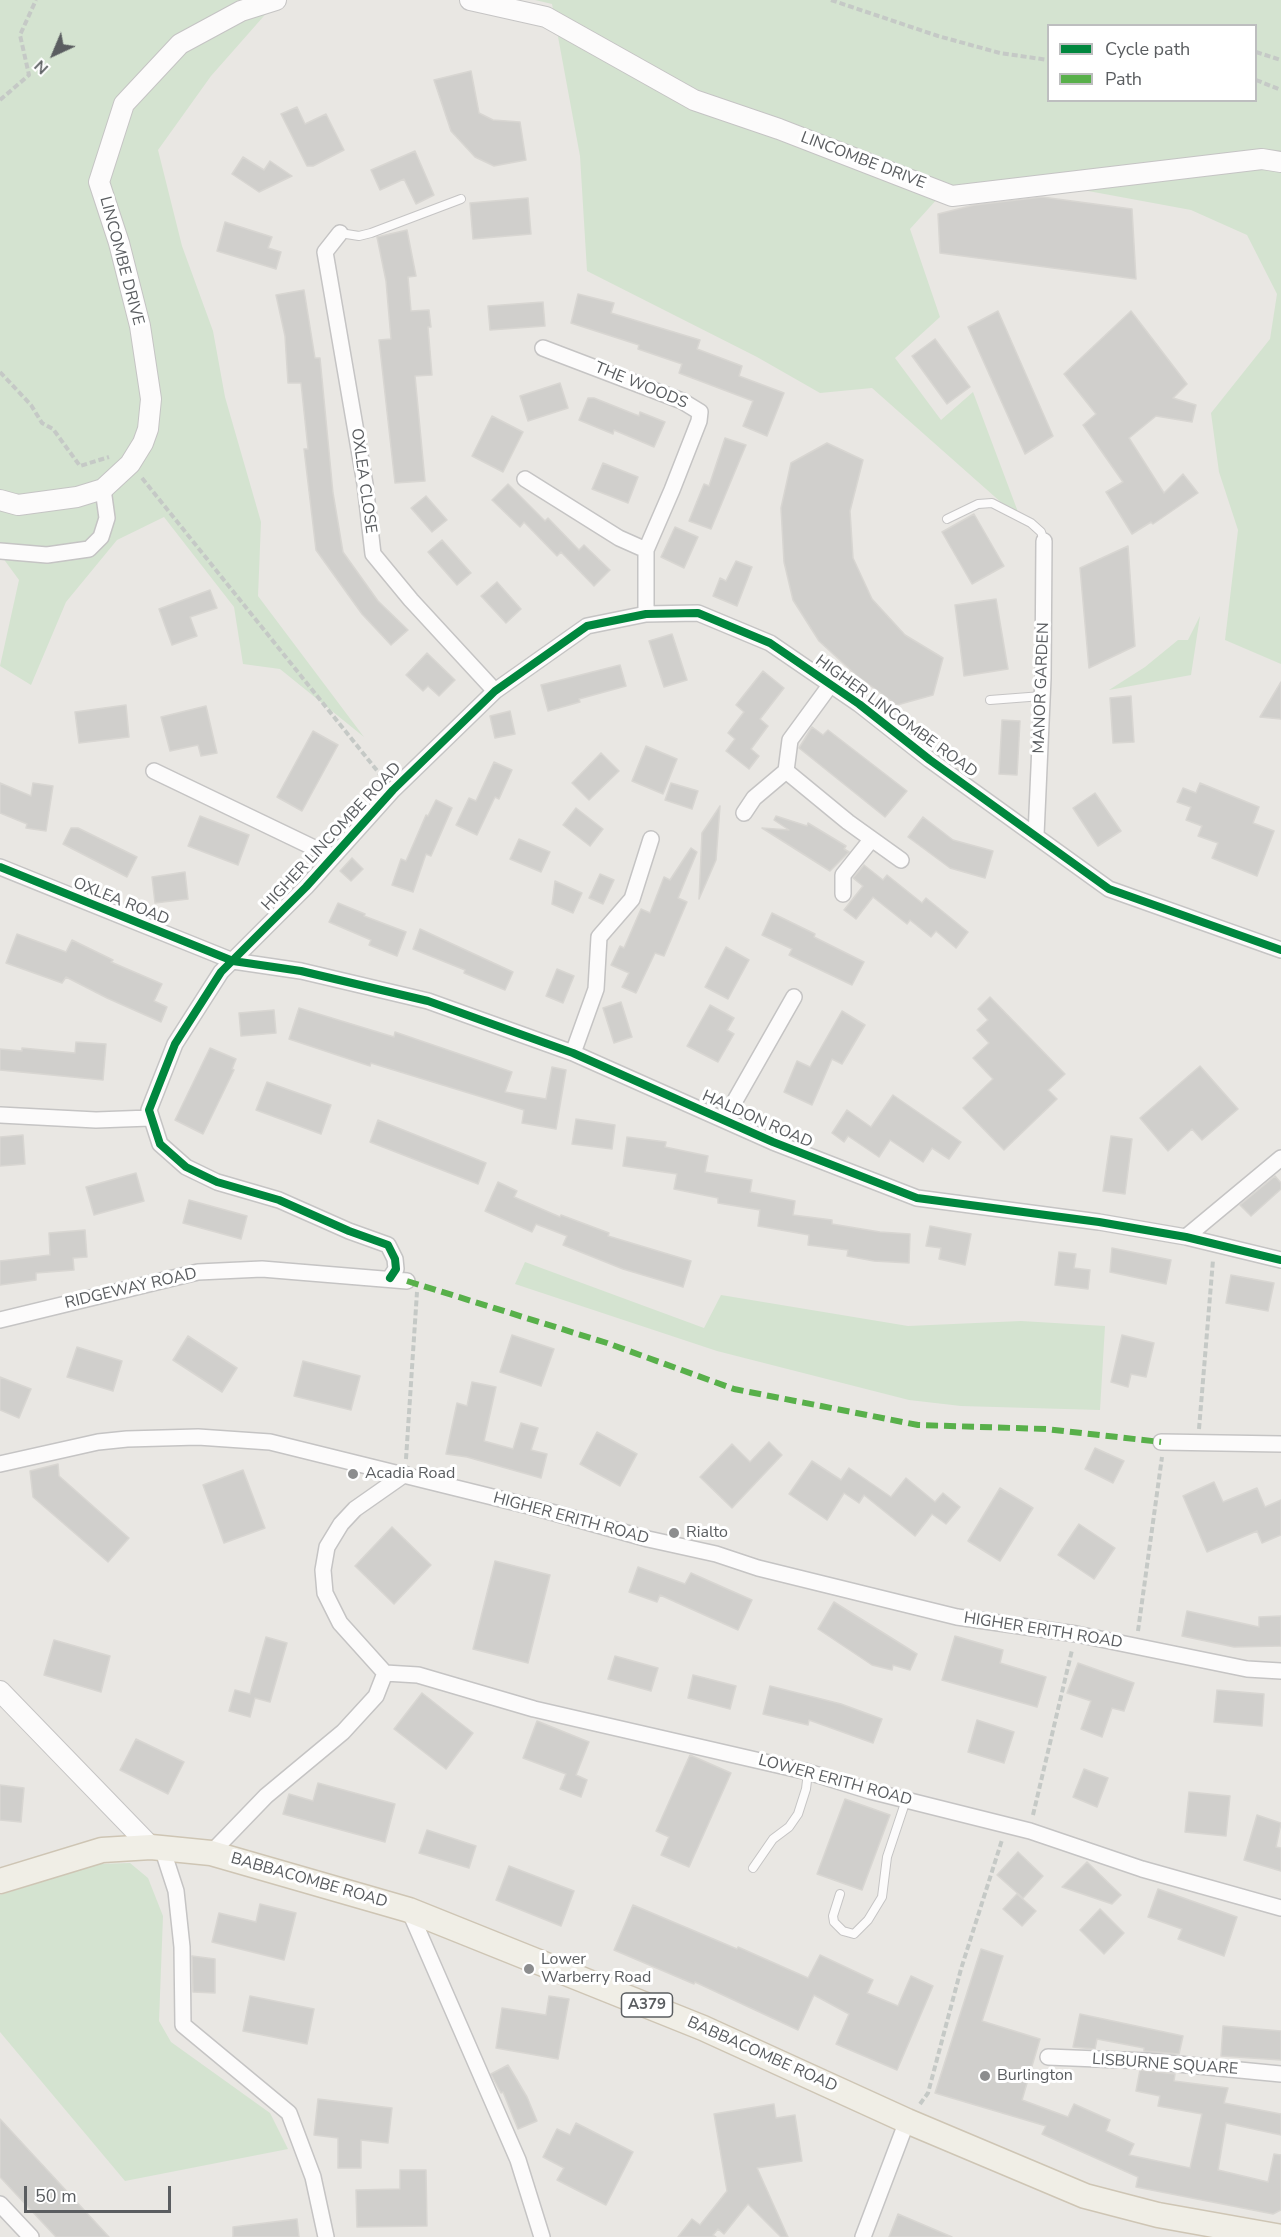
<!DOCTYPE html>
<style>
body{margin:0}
#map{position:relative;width:1281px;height:2237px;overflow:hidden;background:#e9e7e3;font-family:"Nunito Sans",sans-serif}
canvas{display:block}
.legend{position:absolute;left:1047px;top:24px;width:210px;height:78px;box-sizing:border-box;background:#fff;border:2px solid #bdbebf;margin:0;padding:8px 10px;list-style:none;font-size:18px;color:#5a5d60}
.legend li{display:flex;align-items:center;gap:12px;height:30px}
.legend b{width:30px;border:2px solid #bdbebf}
.north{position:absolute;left:24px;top:24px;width:60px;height:60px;-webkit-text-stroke:4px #fff;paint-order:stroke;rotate:224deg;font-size:16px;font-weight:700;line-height:24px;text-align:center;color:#5a5d60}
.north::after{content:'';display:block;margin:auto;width:21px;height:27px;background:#5a5d60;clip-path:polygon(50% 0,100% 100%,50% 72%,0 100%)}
.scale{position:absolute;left:24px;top:2186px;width:147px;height:27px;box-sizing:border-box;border:3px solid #5a5d60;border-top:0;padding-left:8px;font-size:18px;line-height:21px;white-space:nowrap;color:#5a5d60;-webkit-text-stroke:4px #fff;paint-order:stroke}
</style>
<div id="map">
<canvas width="1281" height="2237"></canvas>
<ul class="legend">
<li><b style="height:8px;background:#00873e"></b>Cycle path</li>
<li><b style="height:8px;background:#58b04a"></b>Path</li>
</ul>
<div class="north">N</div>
<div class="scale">50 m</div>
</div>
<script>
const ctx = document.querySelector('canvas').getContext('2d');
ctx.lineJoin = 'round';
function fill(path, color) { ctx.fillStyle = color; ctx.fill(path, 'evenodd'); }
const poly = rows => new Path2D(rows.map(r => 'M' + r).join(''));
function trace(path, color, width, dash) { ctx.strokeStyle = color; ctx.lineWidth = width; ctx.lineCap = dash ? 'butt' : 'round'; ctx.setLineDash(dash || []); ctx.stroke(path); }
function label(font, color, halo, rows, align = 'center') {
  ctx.font = font + ' "Nunito Sans",sans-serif'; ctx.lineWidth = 6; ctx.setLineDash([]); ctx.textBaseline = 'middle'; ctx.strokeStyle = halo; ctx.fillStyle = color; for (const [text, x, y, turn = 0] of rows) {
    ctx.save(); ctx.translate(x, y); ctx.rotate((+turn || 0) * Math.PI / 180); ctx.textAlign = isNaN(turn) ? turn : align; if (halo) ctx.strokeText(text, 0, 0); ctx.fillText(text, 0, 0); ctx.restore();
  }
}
const green = poly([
 [0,0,278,0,211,76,158,150,182,246,213,331,225,397,261,522,258,596,364,737,280,669,243,664,234,607,164,517,117,540,66,602,31,685,0,666,19,580,0,554],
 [535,0,1281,0,1281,664,1225,640,1238,530,1219,472,1211,413,1270,339,1277,294,1247,235,1191,210,1072,188,948,187,910,229,940,317,895,358,941,420,973,392,1021,520,872,388,820,393,757,357,587,271,580,156,552,4],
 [1048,26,1256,26,1256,100,1048,100],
 [1200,616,1191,675,1109,690,1145,667,1178,640,1188,640],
 [525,1262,704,1328,721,1295,908,1326,1021,1321,1105,1326,1100,1410,961,1406,909,1400,717,1351,515,1284],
 [130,1863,148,1878,163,1916,159,2021,171,2042,270,2113,288,2149,125,2181,0,2032,0,1895,98,1864]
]);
const building = poly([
 [471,71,479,113,493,120,520,122,526,160,494,166,475,157,451,131,434,80,471,71],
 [297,107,305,124,326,114,344,150,313,166,307,166,281,114,297,107],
 [415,151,434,195,416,204,404,179,380,190,371,170,415,151],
 [243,157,264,170,270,161,292,176,259,192,232,174,243,157],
 [1042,197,1132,209,1136,279,940,253,938,214,974,205,1042,197],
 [528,198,531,234,473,239,470,203,528,198],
 [225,222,272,237,268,248,281,252,276,269,217,251,225,222],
 [407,230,416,276,408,277,411,311,429,310,431,327,428,327,432,375,415,376,425,481,395,483,379,340,391,339,386,281,377,237,407,230],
 [304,290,315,358,320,358,333,493,343,552,378,601,408,630,391,645,362,614,316,550,304,449,308,449,301,383,288,383,285,336,276,295,304,290],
 [578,294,614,303,611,313,700,340,697,349,742,366,739,376,784,393,767,436,743,426,753,401,679,373,682,364,638,349,639,345,571,323,578,294],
 [543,302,545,326,490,330,488,306,543,302],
 [998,311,1053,436,1025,454,968,327,998,311],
 [1131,311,1187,384,1173,398,1196,405,1192,422,1156,416,1129,438,1164,493,1183,474,1198,493,1153,524,1151,522,1132,534,1106,492,1123,482,1083,425,1096,414,1064,374,1131,311],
 [935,339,970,387,947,404,912,356,935,339],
 [560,383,568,408,528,421,520,396,560,383],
 [588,398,594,398,639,416,640,412,665,422,654,447,614,430,613,434,579,420,588,398],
 [492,416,523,432,503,472,472,456,492,416],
 [725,438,746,445,711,529,689,521,704,484,709,486,725,438],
 [827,443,863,460,850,511,853,558,872,599,905,635,943,658,933,695,897,705,856,675,819,641,793,600,784,562,781,508,791,463,827,443],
 [603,463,638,477,628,503,592,489,603,463],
 [508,484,545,521,548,518,579,550,584,545,610,570,594,586,561,552,557,556,524,522,520,527,492,500,508,484],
 [426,496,447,520,432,532,411,508,426,496],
 [974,514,1004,566,972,584,942,532,974,514],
 [675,527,698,537,684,568,661,557,675,527],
 [442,540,471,573,457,585,428,552,442,540],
 [1128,546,1135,646,1089,668,1080,568,1128,546],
 [736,561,752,567,737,606,713,596,720,578,726,581,736,561],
 [497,582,521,609,506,623,481,596,497,582],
 [210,590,217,608,190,617,197,636,172,645,159,609,210,590],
 [996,599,1008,669,964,676,955,605,996,599],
 [672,634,687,680,664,687,649,641,672,634],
 [427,653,455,680,439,696,428,686,423,691,406,675,427,653],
 [620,665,626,686,579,699,580,702,548,711,541,685,620,665],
 [763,671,784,688,760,719,768,726,751,749,759,756,749,769,726,751,735,739,728,733,744,712,736,705,763,671],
 [1281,682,1281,719,1260,717,1281,682],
 [1131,696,1134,742,1113,743,1110,698,1131,696],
 [126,705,129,737,79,743,75,712,126,705],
 [206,706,217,753,201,756,198,745,170,751,161,717,206,706],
 [510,711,515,734,495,738,490,716,510,711],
 [1002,720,1020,721,1017,775,999,774,1002,720],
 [812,727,823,735,828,730,907,791,885,817,799,748,812,727],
 [313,731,338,745,302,811,277,797,313,731],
 [646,746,677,759,663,794,632,781,646,746],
 [601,753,619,771,589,800,572,783,601,753],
 [494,762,512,770,499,799,495,797,477,835,456,825,469,798,476,801,494,762],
 [0,783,31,796,33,783,53,786,46,831,26,828,27,824,0,813,0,783],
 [671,783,698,791,692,809,665,800,671,783],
 [1200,783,1259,807,1253,823,1274,831,1257,876,1212,858,1218,843,1198,836,1202,826,1186,820,1191,807,1177,802,1183,788,1196,793,1200,783],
 [1095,793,1121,831,1098,846,1073,808,1095,793],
 [436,800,452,808,431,856,426,854,413,892,392,885,401,859,406,861,426,815,428,816,436,800],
 [720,806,716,860,699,899,702,833,720,806],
 [576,808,603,829,590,846,563,825,576,808],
 [200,816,249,835,238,865,188,846,200,816],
 [776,816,807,826,808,823,846,846,844,849,849,852,830,871,762,828,789,830,774,820,776,816],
 [923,817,953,840,993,851,985,878,950,868,908,837,923,817],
 [71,828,78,828,137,857,127,877,63,844,71,828],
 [519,839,550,852,541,872,510,859,519,839],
 [691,848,697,852,678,898,687,902,664,956,655,953,636,993,622,987,629,973,611,965,620,946,624,948,641,909,650,913,664,877,670,880,691,848],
 [352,858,363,869,351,881,340,871,352,858],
 [864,865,883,880,887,875,922,903,926,898,968,932,956,948,936,931,931,937,910,920,907,924,873,897,856,919,844,910,863,886,853,878,864,865],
 [185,872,188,899,155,903,152,877,185,872],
 [600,874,614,880,603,904,589,898,600,874],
 [555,881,582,893,573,913,552,904,555,881],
 [338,903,365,914,364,916,406,932,397,956,369,945,371,940,329,922,338,903],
 [772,913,815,934,814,937,864,962,852,985,789,955,792,949,762,935,772,913],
 [420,929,513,972,505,990,464,973,465,970,413,949,420,929],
 [17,934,66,952,72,940,113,960,111,962,162,984,154,1001,167,1007,161,1022,107,998,66,977,62,983,6,963,17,934],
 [726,947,749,960,728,999,705,987,726,947],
 [557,969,574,976,563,1003,546,996,557,969],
 [990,997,1065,1074,1048,1090,1057,1099,1004,1150,963,1108,993,1079,973,1058,989,1043,977,1030,988,1020,978,1009,990,997],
 [621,1002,632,1037,614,1043,603,1008,621,1002],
 [710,1005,734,1018,727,1030,734,1034,718,1062,687,1046,710,1005],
 [299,1008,394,1037,395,1032,512,1072,505,1092,546,1099,552,1067,566,1070,556,1129,522,1123,524,1110,371,1063,370,1066,289,1039,299,1008],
 [274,1010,276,1033,241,1036,239,1013,274,1010],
 [842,1011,865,1025,842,1064,832,1059,812,1105,784,1092,797,1061,810,1067,842,1011],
 [76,1042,106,1044,103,1080,0,1070,0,1049,22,1051,22,1048,75,1053,76,1042],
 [210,1048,236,1059,232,1069,234,1070,203,1134,175,1120,210,1048],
 [1200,1066,1238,1109,1202,1140,1192,1129,1168,1151,1140,1118,1200,1066],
 [267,1082,331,1105,321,1134,256,1110,267,1082],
 [893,1095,961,1142,949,1159,932,1148,923,1162,890,1140,879,1157,848,1136,844,1142,832,1133,847,1110,871,1127,893,1095],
 [576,1119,615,1125,612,1149,572,1144,576,1119],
 [378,1120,486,1163,478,1184,370,1142,378,1120],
 [23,1135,25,1164,0,1166,0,1137,23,1135],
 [1111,1136,1132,1139,1125,1194,1103,1191,1111,1136],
 [627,1137,666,1142,665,1147,708,1156,705,1172,752,1180,750,1192,795,1201,793,1215,832,1220,832,1224,880,1232,910,1234,909,1263,874,1261,847,1256,848,1250,808,1245,809,1235,758,1226,760,1210,718,1203,718,1198,674,1189,677,1174,623,1166,627,1137],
 [136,1173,144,1201,94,1215,86,1187,136,1173],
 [1275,1176,1281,1183,1281,1189,1251,1216,1240,1205,1275,1176],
 [498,1182,517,1191,514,1197,560,1217,561,1215,609,1233,608,1236,691,1261,683,1287,623,1269,563,1245,567,1236,536,1224,532,1232,485,1211,498,1182],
 [189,1200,247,1216,241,1239,183,1223,189,1200],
 [930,1226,971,1234,965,1265,939,1259,941,1248,926,1246,930,1226],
 [85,1230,87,1257,73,1258,74,1270,36,1273,36,1280,0,1285,0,1261,50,1255,49,1233,85,1230],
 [1112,1248,1171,1260,1166,1284,1110,1272,1112,1248],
 [1059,1252,1076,1254,1074,1268,1090,1270,1088,1289,1055,1285,1059,1252],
 [1231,1275,1274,1283,1268,1311,1226,1303,1231,1275],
 [512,1335,554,1349,541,1386,500,1372,512,1335],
 [1122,1335,1154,1343,1146,1377,1131,1374,1128,1387,1111,1382,1122,1335],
 [188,1336,237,1368,222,1392,173,1360,188,1336],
 [77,1347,122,1361,113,1391,67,1377,77,1347],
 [303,1361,360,1376,351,1410,294,1396,303,1361],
 [0,1377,31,1389,19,1418,0,1410,0,1377],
 [472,1382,496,1387,484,1441,513,1449,521,1423,538,1428,531,1450,547,1454,541,1478,467,1457,446,1454,457,1403,467,1406,472,1382],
 [597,1432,637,1454,620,1486,580,1464,597,1432],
 [769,1442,782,1455,732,1508,700,1477,732,1444,750,1462,769,1442],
 [1095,1448,1124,1461,1113,1483,1085,1469,1095,1448],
 [812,1461,841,1480,849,1468,891,1497,906,1478,935,1502,943,1493,960,1507,946,1524,932,1514,915,1536,864,1495,859,1503,844,1493,827,1520,789,1494,812,1461],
 [58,1464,59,1476,129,1538,108,1562,33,1497,30,1471,58,1464],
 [243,1470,265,1528,224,1543,203,1485,243,1470],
 [1214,1482,1223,1502,1257,1488,1265,1507,1281,1500,1281,1535,1262,1543,1257,1531,1207,1552,1183,1496,1214,1482],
 [1000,1488,1033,1508,1000,1561,968,1541,1000,1488],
 [1079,1524,1115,1548,1094,1579,1058,1555,1079,1524],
 [392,1527,431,1565,394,1604,355,1566,392,1527],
 [495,1561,550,1575,528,1663,473,1649,495,1561],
 [638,1567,685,1584,691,1573,752,1600,738,1630,660,1595,657,1602,629,1592,638,1567],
 [834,1602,917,1654,910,1670,893,1665,892,1670,872,1665,818,1629,834,1602],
 [1187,1611,1259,1627,1259,1617,1281,1616,1281,1646,1234,1647,1182,1636,1187,1611],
 [955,1636,1003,1650,1000,1663,1046,1677,1037,1707,942,1680,955,1636],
 [266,1637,287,1643,270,1702,255,1698,250,1717,229,1711,235,1690,250,1694,266,1637],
 [54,1640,110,1656,101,1692,44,1675,54,1640],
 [615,1656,658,1668,651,1691,608,1679,615,1656],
 [1078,1663,1134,1683,1124,1711,1112,1708,1102,1737,1081,1729,1091,1701,1067,1693,1078,1663],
 [693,1675,736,1686,730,1709,688,1698,693,1675],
 [770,1686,841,1704,882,1719,873,1743,809,1720,808,1725,763,1714,770,1686],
 [1217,1690,1264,1694,1262,1726,1214,1722,1217,1690],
 [422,1693,473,1733,446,1769,394,1729,422,1693],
 [977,1720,1014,1732,1004,1763,968,1752,977,1720],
 [537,1721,589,1742,576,1775,587,1780,581,1797,560,1789,566,1774,523,1758,537,1721],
 [136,1739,184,1762,168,1794,120,1770,136,1739],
 [690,1755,731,1773,689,1867,661,1855,669,1837,656,1831,690,1755],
 [1084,1769,1108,1778,1097,1807,1073,1797,1084,1769],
 [318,1783,395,1804,385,1842,283,1814,289,1794,313,1801,318,1783],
 [0,1785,24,1788,21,1822,0,1820,0,1785],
 [1189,1792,1230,1796,1226,1836,1185,1832,1189,1792],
 [845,1799,890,1815,862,1890,817,1874,845,1799],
 [1257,1815,1281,1823,1276,1847,1281,1848,1281,1871,1244,1860,1257,1815],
 [427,1830,476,1846,469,1868,419,1853,427,1830],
 [1018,1852,1043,1876,1023,1898,997,1875,1018,1852],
 [1087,1862,1121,1895,1112,1904,1062,1887,1087,1862],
 [509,1866,574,1891,561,1926,496,1900,509,1866],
 [1158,1889,1237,1917,1224,1956,1178,1939,1182,1929,1148,1917,1158,1889],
 [1017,1894,1036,1911,1022,1926,1003,1909,1017,1894],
 [260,1904,296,1913,284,1960,212,1942,219,1913,256,1922,260,1904],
 [633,1905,737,1949,738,1947,808,1978,820,1955,873,1980,867,1993,898,2006,911,1976,933,1986,897,2070,836,2044,849,2014,814,1995,798,2030,695,1982,694,1984,614,1950,633,1905],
 [1100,1909,1124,1933,1104,1954,1080,1930,1100,1909],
 [981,1949,1003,1956,982,2021,1040,2039,1022,2100,1068,2117,1074,2104,1110,2120,1106,2131,1134,2144,1129,2155,1190,2168,1202,2114,1158,2106,1160,2096,1136,2091,1140,2070,1175,2074,1174,2081,1228,2088,1224,2103,1281,2114,1281,2135,1226,2123,1218,2170,1268,2182,1274,2154,1281,2155,1281,2210,1273,2214,1136,2187,1138,2177,1042,2134,1046,2126,935,2093,981,1949],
 [192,1956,215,1959,215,1993,193,1992,192,1956],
 [250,1996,314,2009,307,2044,243,2031,250,1996],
 [549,1996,569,1999,558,2059,496,2048,502,2008,546,2015,549,1996],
 [1080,2014,1183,2036,1179,2054,1144,2051,1144,2048,1097,2039,1095,2049,1073,2047,1080,2014],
 [1223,2026,1281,2031,1281,2060,1221,2056,1223,2026],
 [508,2065,527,2097,537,2121,518,2129,503,2092,501,2093,491,2074,508,2065],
 [318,2099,392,2108,388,2143,361,2140,361,2168,338,2168,338,2138,314,2135,318,2099],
 [774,2104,776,2118,795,2115,802,2161,757,2168,788,2237,781,2237,748,2204,724,2234,718,2229,713,2235,716,2237,678,2237,692,2219,700,2225,727,2191,714,2114,774,2104],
 [0,2119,109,2237,56,2237,0,2177,0,2119],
 [576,2123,633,2152,606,2205,557,2180,564,2168,543,2157,557,2129,570,2135,576,2123],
 [400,2170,426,2170,427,2226,357,2227,356,2190,400,2189,400,2170],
 [898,2214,952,2237,889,2237,898,2214],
 [297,2219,299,2237,233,2237,233,2227,297,2219]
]);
const path = poly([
 [831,0,938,36,1000,53,1048,60],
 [1256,52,1281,60],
 [1256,80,1281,90],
 [0,100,29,75,20,35,36,0],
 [0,372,31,405,42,423,53,429,80,466,109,457],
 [142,478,383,778],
 [1199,1429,1213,1260],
 [406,1459,417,1292],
 [1138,1631,1162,1457],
 [1033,1815,1072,1650],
 [920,2104,928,2093,961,1969,1002,1840]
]);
const service = poly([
 [340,233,359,236,371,233,461,199],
 [947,519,978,504,992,503,1031,523,1041,532,1044,541],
 [990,700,1042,696],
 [753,1868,773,1839,789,1827,798,1814,806,1789,808,1772],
 [840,1894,833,1916,834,1922,843,1931,854,1934,868,1920,882,1897,887,1857,906,1800]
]);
const minor = poly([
 [340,233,325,252,365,484,373,554,411,600,495,691],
 [543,348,682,401,700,412,699,421,672,490,646,550,646,614],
 [525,479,619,538,646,550],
 [0,551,47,555,89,549,101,537,107,518,103,489],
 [154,771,333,857],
 [786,771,848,822,901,860],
 [744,813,754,798,786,771,790,740,831,684],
 [1036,835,1043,678,1044,541],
 [0,867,233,961,301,971,428,1001,573,1053,773,1142,917,1198,1099,1222,1186,1237,1281,1260],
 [843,894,843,875,871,840],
 [573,1053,596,989,599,937,632,899,651,839],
 [0,1115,96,1120,150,1118],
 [724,1120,794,997],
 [1186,1237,1281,1158],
 [390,1278,396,1269,395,1259,388,1245,349,1231,279,1200,217,1182,186,1167,160,1144,149,1110,175,1044,221,972,306,887,393,790,495,691,587,626,646,614,698,613,770,643,859,704,930,760,1109,889,1281,950],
 [0,1320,198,1272,262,1269,407,1281],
 [1161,1442,1281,1444],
 [0,1464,98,1442,127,1439,198,1437,270,1442,533,1507,648,1539,716,1554,758,1568,957,1617,1076,1634,1247,1669,1281,1671],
 [385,1673,418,1675,534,1709,808,1772,870,1791,1030,1831,1142,1869,1281,1908],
 [162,1848,176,1891,182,1947,183,2025,289,2113,313,2177,326,2237],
 [211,1853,266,1796,343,1732,376,1696,385,1673,340,1623,325,1593,323,1570,327,1547,341,1524,355,1509,405,1474],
 [409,1910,518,2160,542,2237],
 [1048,2057,1147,2061,1281,2074],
 [0,2204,31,2237],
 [863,2237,907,2121]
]);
const tertiary = poly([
 [470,0,546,17,694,100,779,129,952,196,1262,159,1281,162],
 [0,500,18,505,77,497,103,489,130,464,143,443,148,429,151,399,140,326,119,243,99,182,124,104,180,44,241,11,276,0],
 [0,1691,151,1847]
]);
const primary = poly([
 [0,1881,102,1850,151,1847,211,1853,409,1910,703,2028,907,2121,1085,2196,1158,2215,1281,2237]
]);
const quiet = poly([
 [407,1281,607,1343,734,1389,918,1425,1046,1429,1161,1442]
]);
const cycleway = poly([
 [0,867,233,961,301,971,428,1001,573,1053,773,1142,917,1198,1099,1222,1186,1237,1281,1260],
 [390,1278,396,1269,395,1259,388,1245,349,1231,279,1200,217,1182,186,1167,160,1144,149,1110,175,1044,221,972,306,887,393,790,495,691,587,626,646,614,698,613,770,643,859,704,930,760,1109,889,1281,950]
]);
const markers = [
 [353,1474,6,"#8c8d8e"],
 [674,1533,6,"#8c8d8e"],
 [529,1969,6,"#8c8d8e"],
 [985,2076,6,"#8c8d8e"]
];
const shields = [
 [647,2005,51]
];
const shieldNames = [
 ["A379",647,2005]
];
const streetNames = [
 ["LINCOMBE DRIVE",863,161,21],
 ["LINCOMBE DRIVE",121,261,75],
 ["THE WOODS",641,386,22],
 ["OXLEA CLOSE",363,481,82],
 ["MANOR GARDEN",1042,688,-88],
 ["HIGHER LINCOMBE ROAD",896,717,36],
 ["HIGHER LINCOMBE ROAD",332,837,-47],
 ["OXLEA ROAD",121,902,22],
 ["HALDON ROAD",757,1120,24],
 ["RIDGEWAY ROAD",131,1289,-13],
 ["HIGHER ERITH ROAD",571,1519,15],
 ["HIGHER ERITH ROAD",1043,1631,9],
 ["LOWER ERITH ROAD",835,1781,15],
 ["BABBACOMBE ROAD",309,1881,16],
 ["BABBACOMBE ROAD",762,2055,24],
 ["LISBURNE SQUARE",1165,2065,4]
];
const poiNames = [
 ["Acadia Road",365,1474],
 ["Rialto",686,1533],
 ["Lower",541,1960],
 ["Warberry Road",541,1978],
 ["Burlington",997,2076]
];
fill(green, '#d4e3d0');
fill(building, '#d0cfcc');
trace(building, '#d8d6d2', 1.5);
trace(service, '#c5c4c4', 10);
trace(minor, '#c5c4c4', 18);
trace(tertiary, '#c5c4c4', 22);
trace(primary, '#cec5b4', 27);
trace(path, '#c5c9c6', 4, [6, 3]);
trace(service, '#fcfbfb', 8);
trace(minor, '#fcfbfb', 15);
trace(tertiary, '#fcfbfb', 20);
trace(primary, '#f0eee6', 24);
trace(quiet, '#58b04a', 6, [12, 6]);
trace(cycleway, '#00873e', 8);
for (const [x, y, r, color] of markers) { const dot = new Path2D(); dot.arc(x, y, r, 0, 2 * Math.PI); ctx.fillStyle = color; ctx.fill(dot); trace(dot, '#fff', 2); }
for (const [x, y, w] of shields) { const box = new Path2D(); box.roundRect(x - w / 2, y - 12, w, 24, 4.5); ctx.fillStyle = '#fff'; ctx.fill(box); trace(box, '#5a5d60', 1.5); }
label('bold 15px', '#5a5d60', null, shieldNames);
label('16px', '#5a5d60', '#fff', streetNames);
label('16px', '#5a5d60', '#fff', poiNames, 'left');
</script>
